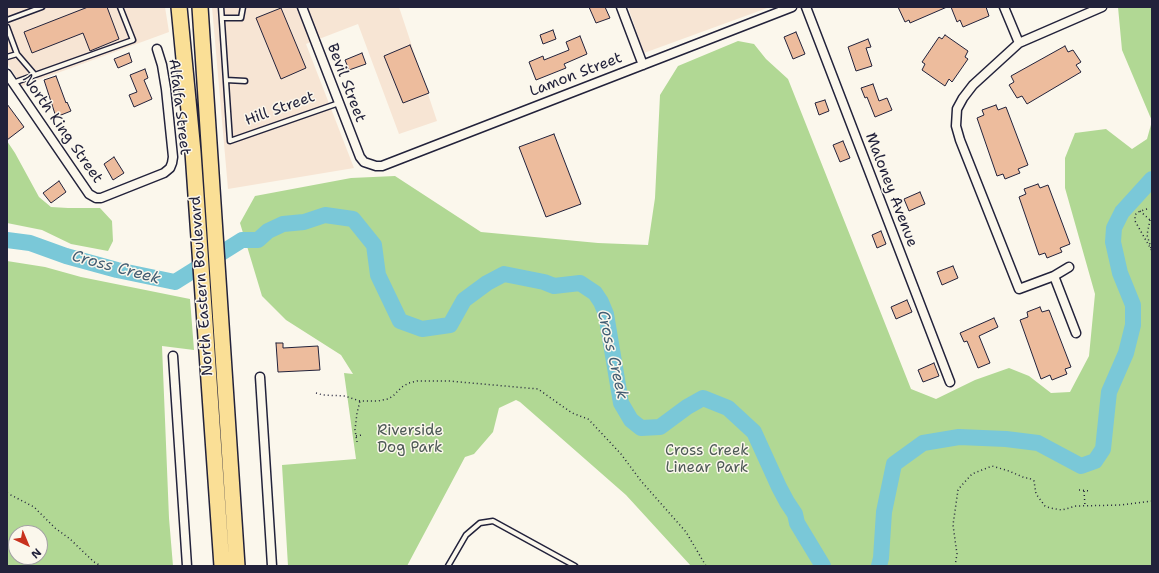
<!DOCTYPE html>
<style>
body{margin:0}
#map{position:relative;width:1159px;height:573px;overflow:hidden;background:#fbf7ec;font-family:"Shantell Sans",sans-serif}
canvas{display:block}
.frame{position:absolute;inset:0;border:8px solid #22223b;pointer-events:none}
.north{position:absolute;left:8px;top:525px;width:40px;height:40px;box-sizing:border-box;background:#fbf7ec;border:1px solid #a4a2a5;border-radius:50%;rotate:136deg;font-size:11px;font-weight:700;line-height:16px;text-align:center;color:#22223b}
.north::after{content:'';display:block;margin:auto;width:14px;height:18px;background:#c8321e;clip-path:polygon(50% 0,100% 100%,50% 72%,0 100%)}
</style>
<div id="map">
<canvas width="1159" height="573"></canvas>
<div class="frame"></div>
<div class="north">N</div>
</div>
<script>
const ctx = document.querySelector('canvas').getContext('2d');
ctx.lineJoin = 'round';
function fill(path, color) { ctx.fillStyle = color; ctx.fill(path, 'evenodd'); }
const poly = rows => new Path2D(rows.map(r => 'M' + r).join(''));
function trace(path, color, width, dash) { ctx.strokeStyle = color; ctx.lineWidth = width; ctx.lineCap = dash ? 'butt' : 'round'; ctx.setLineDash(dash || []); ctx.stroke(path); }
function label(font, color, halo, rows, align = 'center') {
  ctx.font = font + ' "Shantell Sans",sans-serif'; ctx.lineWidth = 3; ctx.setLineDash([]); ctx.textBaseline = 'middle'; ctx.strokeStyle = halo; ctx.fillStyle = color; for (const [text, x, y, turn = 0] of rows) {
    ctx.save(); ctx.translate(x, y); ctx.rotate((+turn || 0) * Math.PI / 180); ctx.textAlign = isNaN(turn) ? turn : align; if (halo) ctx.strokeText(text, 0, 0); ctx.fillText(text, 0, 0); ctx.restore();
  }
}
const built = poly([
 [7,7,165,7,169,32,22,86,7,63],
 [212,7,399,7,437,121,399,134,358,24,306,44,354,168,228,189],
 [628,7,770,7,644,53]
]);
const green = poly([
 [1118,7,1152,7,1152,566,691,566,626,495,520,402,516,400,499,408,493,432,474,454,465,457,407,566,288,566,282,465,356,459,344,373,353,374,341,355,286,320,262,296,240,223,255,196,351,178,395,176,481,232,598,243,648,245,655,198,660,95,678,66,738,41,754,44,766,59,788,79,911,389,936,399,975,380,1009,368,1029,376,1051,393,1070,392,1089,356,1095,294,1065,188,1065,158,1075,133,1106,129,1132,149,1147,139,1152,121,1122,50],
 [7,141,15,153,39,197,51,207,68,208,100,208,112,221,113,241,108,251,71,244,42,230,7,223],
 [7,261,45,267,81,277,190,299,194,350,162,346,169,518,173,566,7,566],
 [16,533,40,533,40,557,16,557]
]);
const river = poly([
 [7,240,30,243,66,256,117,270,175,282,242,240,258,240,268,231,283,224,304,222,325,215,353,219,374,245,378,275,400,321,422,329,450,325,464,300,487,283,504,274,544,282,554,286,580,283,595,293,601,302,606,314,621,403,631,420,641,428,660,427,687,407,703,398,728,408,754,432,779,487,787,502,795,514,797,523,823,566],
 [879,566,881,558,884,512,894,464,923,443,959,437,1006,439,1038,443,1081,466,1095,461,1103,449,1109,392,1126,353,1133,325,1133,305,1120,273,1113,242,1114,228,1122,212,1152,179]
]);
const building = poly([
 [88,7,107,7,119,39,90,51,83,33,32,53,24,32,88,7],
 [589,7,605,7,610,18,596,23,589,7],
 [898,7,947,7,910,23,909,20,905,22,898,7],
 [951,7,986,7,989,16,963,27,960,20,957,22,951,7],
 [281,8,306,68,281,79,256,18,281,8],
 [553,30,556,39,543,44,540,35,553,30],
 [796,32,805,54,793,59,784,37,796,32],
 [945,35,968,51,965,57,968,59,952,82,949,79,945,86,922,70,925,64,922,62,939,37,942,39,945,35],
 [580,36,587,54,564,64,566,68,536,80,529,62,543,56,544,60,569,50,566,42,580,36],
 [868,39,871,47,866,48,872,66,856,71,848,47,868,39],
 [410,45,429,93,403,103,384,56,410,45],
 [1065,46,1068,52,1073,50,1081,62,1076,65,1081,72,1027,104,1022,96,1017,98,1009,85,1014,82,1011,76,1065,46],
 [129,53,132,62,118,68,114,59,129,53],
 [362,53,366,64,349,70,345,60,362,53],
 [145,69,148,78,144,80,152,99,134,107,129,95,137,92,130,75,145,69],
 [56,76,66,103,67,102,71,111,56,117,44,80,56,76],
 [873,84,879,101,887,98,892,110,875,117,867,97,865,98,861,88,873,84],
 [825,100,829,111,819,115,815,103,825,100],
 [7,104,24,127,7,140,7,104],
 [996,105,998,110,1006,107,1028,165,1018,169,1020,173,1005,179,1003,174,997,176,977,118,984,115,982,110,996,105],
 [554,134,581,204,546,217,519,147,554,134],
 [843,141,850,158,840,162,833,145,843,141],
 [114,157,124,173,113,180,104,164,114,157],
 [59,181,66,192,51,203,43,193,59,181],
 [1038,184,1040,188,1048,185,1070,244,1060,248,1062,252,1047,258,1045,253,1039,255,1019,197,1026,194,1024,189,1038,184],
 [920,192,925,204,909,211,904,199,920,192],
 [881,231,886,244,877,248,872,235,881,231],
 [953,266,958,278,942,285,937,272,953,266],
 [907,300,912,312,896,319,891,307,907,300],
 [1040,307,1042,312,1049,310,1071,367,1065,369,1067,374,1052,380,1050,375,1041,379,1020,320,1028,317,1027,312,1040,307],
 [994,318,998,327,979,336,990,363,978,368,967,341,964,342,960,333,994,318],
 [276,343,283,343,283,348,318,346,320,370,278,372,276,343],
 [934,363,939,376,923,382,918,370,934,363]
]);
const path = poly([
 [1147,209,1138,212,1135,215,1135,221,1152,251],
 [1140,211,1150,220],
 [1151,248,1147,235,1150,220,1152,218],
 [316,393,323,395,345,396,360,401,378,401,388,399,393,396,402,387,409,383,417,381,449,381,538,389,572,413,588,419,591,422,621,454,641,481,686,532,706,566],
 [356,436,362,435],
 [357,442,355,430,357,413,360,401],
 [1079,490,1090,491],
 [1084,491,1085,506],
 [7,493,34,507,55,528,70,539,94,562,101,566],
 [955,566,957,554,953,525,958,490,961,486,972,474,992,466,1009,471,1025,478,1029,478,1034,481,1036,494,1045,506,1050,508,1062,510,1076,506,1121,505,1152,501]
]);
const lane = poly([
 [221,7,230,141,339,103],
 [222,18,241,18,243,7],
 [7,20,42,7],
 [7,27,17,54,35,75,133,40,120,7],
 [7,57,17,54],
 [226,80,245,81],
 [13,83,35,75],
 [448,566,466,535,480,523,493,521,575,566]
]);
const street = poly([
 [302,7,360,157,364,162,376,166,382,166,792,7],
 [621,7,643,65],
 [806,7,950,382],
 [1004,7,1019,43,973,85,963,98,957,109,956,126,960,140,1019,289,1054,276,1076,333],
 [1019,43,1102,7],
 [7,74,89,194,96,198,101,198,164,173,170,168,172,163,173,157,166,89,162,65,157,49],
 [1054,276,1069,267],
 [173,356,187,566],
 [260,377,272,566]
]);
const highway = poly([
 [179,7,193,152,222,566],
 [200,7,237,566]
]);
const streetNames = [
 ["Lamon Street",576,75,-21],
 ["Bevil Street",346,83,69],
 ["Alfalfa Street",179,107,83],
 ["Hill Street",280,109,-20],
 ["North King Street",62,129,55],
 ["Maloney Avenue",891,190,69],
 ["North Eastern Boulevard",202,286,-94]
];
const parkNames = [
 ["Riverside",410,431],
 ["Dog Park",410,448],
 ["Cross Creek",707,451],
 ["Linear Park",707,468]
];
const waterNames = [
 ["Cross Creek",116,268,15],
 ["Cross Creek",612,355,77]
];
fill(built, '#f7e5d4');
fill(green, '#b1d894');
trace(river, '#7ac8d8', 16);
fill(building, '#edbc9d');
trace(building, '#22223b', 1);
trace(lane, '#22223b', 7);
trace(street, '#22223b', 11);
trace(highway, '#22223b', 18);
trace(path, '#22223b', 1.5, [1, 3]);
trace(lane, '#fbf7ec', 4);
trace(street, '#fbf7ec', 8);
trace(highway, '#fadf96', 15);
label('15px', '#22223b', '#fbf7ec', streetNames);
label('15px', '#4d5956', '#fbf7ec', parkNames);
label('italic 16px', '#415c72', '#fbf7ec', waterNames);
</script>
